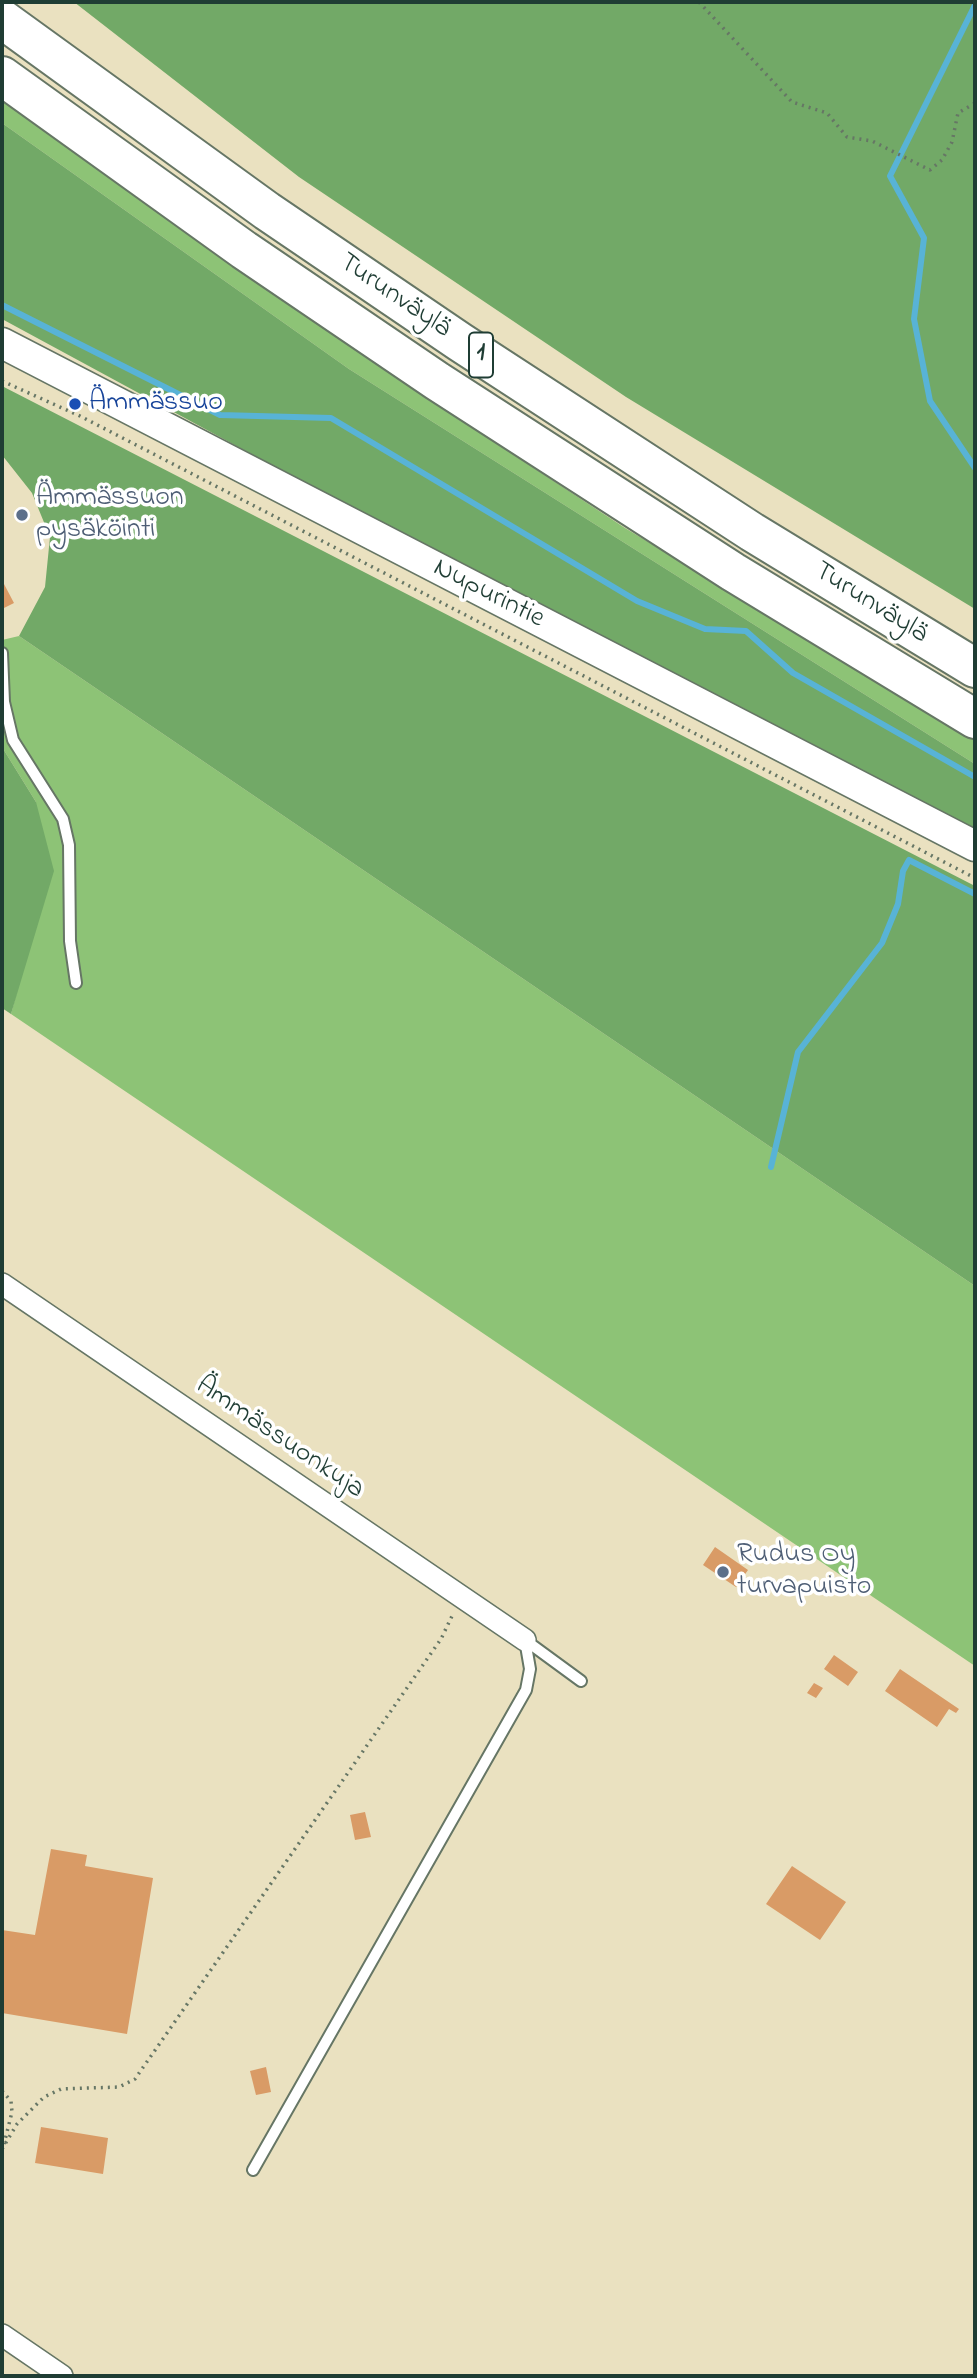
<!DOCTYPE html>
<meta charset="utf-8">
<style>
body{margin:0}
#map{position:relative;width:977px;height:2378px;overflow:hidden;background:#eae1c0;font-family:"Indie Flower",sans-serif}
canvas{display:block}
.frame{position:absolute;inset:0;border:4px solid #1f3d34;pointer-events:none}
</style>
<div id="map">
<canvas width="977" height="2378"></canvas>
<div class="frame"></div>
</div>
<script>
const ctx = document.querySelector('canvas').getContext('2d');
ctx.lineJoin = 'round';
function fill(path, color) { ctx.fillStyle = color; ctx.fill(path, 'evenodd'); }
const poly = rows => new Path2D(rows.map(r => 'M' + r).join(''));
function trace(path, color, width, dash) { ctx.strokeStyle = color; ctx.lineWidth = width; ctx.lineCap = dash ? 'butt' : 'round'; ctx.setLineDash(dash || []); ctx.stroke(path); }
function label(font, color, halo, rows, align = 'center') {
  ctx.font = font + ' "Indie Flower",sans-serif'; ctx.lineWidth = 7; ctx.setLineDash([]); ctx.textBaseline = 'middle'; ctx.strokeStyle = halo; ctx.fillStyle = color; for (const [text, x, y, turn = 0] of rows) {
    ctx.save(); ctx.translate(x, y); ctx.rotate((+turn || 0) * Math.PI / 180); ctx.textAlign = isNaN(turn) ? turn : align; if (halo) ctx.strokeText(text, 0, 0); ctx.fillText(text, 0, 0); ctx.restore();
  }
}
const green = poly([
 [2,97,376,364,625,528,975,739,975,764,349,369,2,123],
 [19,636,975,1286,975,1666,11,1014,26,957,36,802,2,747,2,640]
]);
const forest = poly([
 [74,2,975,2,975,609,626,397,299,177],
 [2,123,349,369,975,764,975,830,338,501,2,319],
 [2,386,975,886,975,1286,19,636,45,587,50,537,32,493,2,455],
 [2,747,36,802,54,871,11,1014,2,1008]
]);
const stream = poly([
 [975,5,890,176,924,238,914,319,930,401,975,468],
 [2,305,220,415,331,418,637,601,705,629,746,631,793,673,975,777],
 [771,1167,798,1052,882,943,898,904,903,871,909,860,975,894]
]);
const building = poly([
 [4,584,14,603,2,609,2,585],
 [715,1547,748,1570,736,1587,703,1565],
 [834,1655,858,1672,848,1686,824,1669],
 [900,1669,959,1709,956,1713,949,1709,937,1727,885,1691],
 [814,1683,823,1688,816,1698,807,1693],
 [365,1812,371,1837,355,1840,350,1815],
 [51,1849,87,1855,85,1866,153,1878,127,2034,2,2013,2,1930,35,1935],
 [792,1866,846,1902,820,1940,766,1904],
 [266,2067,271,2092,256,2095,250,2071],
 [41,2127,108,2138,103,2174,35,2163]
]);
const path = poly([
 [699,2,792,102,827,113,847,137,872,141,930,170,942,160,952,142,958,113,975,103],
 [2,381,80,416,975,878],
 [2,2091,11,2101,12,2112,4,2144],
 [2,2149,17,2124,44,2097,61,2089,119,2087,135,2079,441,1639,452,1616]
]);
const service = poly([
 [2,653,4,702,13,740,63,819,69,845,70,941,76,983],
 [525,1640,581,1681],
 [253,2170,526,1690,530,1669,525,1640]
]);
const minor = poly([
 [2,1284,525,1640],
 [2,2335,62,2376]
]);
const secondary = poly([
 [2,343,975,846]
]);
const motorway = poly([
 [2,19,267,211,460,342,752,532,975,668],
 [2,76,244,250,437,381,733,572,975,719]
]);
const markers = [
 [75,404,7,"#1a4fb4"],
 [22,515,7,"#5c6f8a"],
 [723,1572,7,"#5c6f8a"]
];
const shields = [
 [481,355,24]
];
const shieldNames = [
 ["1",481,355]
];
const streetNames = [
 ["Turunväylä",394,297,34],
 ["Nupurintie",488,595,27],
 ["Turunväylä",870,604,32],
 ["Ämmässuonkuja",279,1439,34]
];
const transitNames = [
 ["Ämmässuo",89,404]
];
const serviceNames = [
 ["Ämmässuon",36,499],
 ["pysäköinti",36,531],
 ["Rudus Oy",737,1556],
 ["turvapuisto",737,1588]
];
fill(green, '#8dc376');
fill(forest, '#72a967');
trace(stream, '#58b3d6', 6);
fill(building, '#d99b66');
trace(service, '#667665', 14);
trace(minor, '#667665', 24);
trace(secondary, '#667665', 33);
trace(motorway, '#667665', 42);
trace(path, '#667665', 3.5, [2, 5]);
trace(service, '#fff', 10);
trace(minor, '#fff', 21);
trace(secondary, '#fff', 30);
trace(motorway, '#fff', 38);
for (const [x, y, r, color] of markers) { const dot = new Path2D(); dot.arc(x, y, r, 0, 2 * Math.PI); ctx.fillStyle = color; ctx.fill(dot); trace(dot, '#fff', 2.5); }
for (const [x, y, w] of shields) { const box = new Path2D(); box.roundRect(x - w / 2, y - 22.5, w, 45, 5); ctx.fillStyle = '#fff'; ctx.fill(box); trace(box, '#1f3d34', 2); }
label('bold 26px', '#1f3d34', null, shieldNames);
label('28px', '#1f3d34', '#fff', streetNames);
label('28px', '#164399', '#fff', transitNames, 'left');
label('28px', '#4e5e75', '#fff', serviceNames, 'left');
</script>
